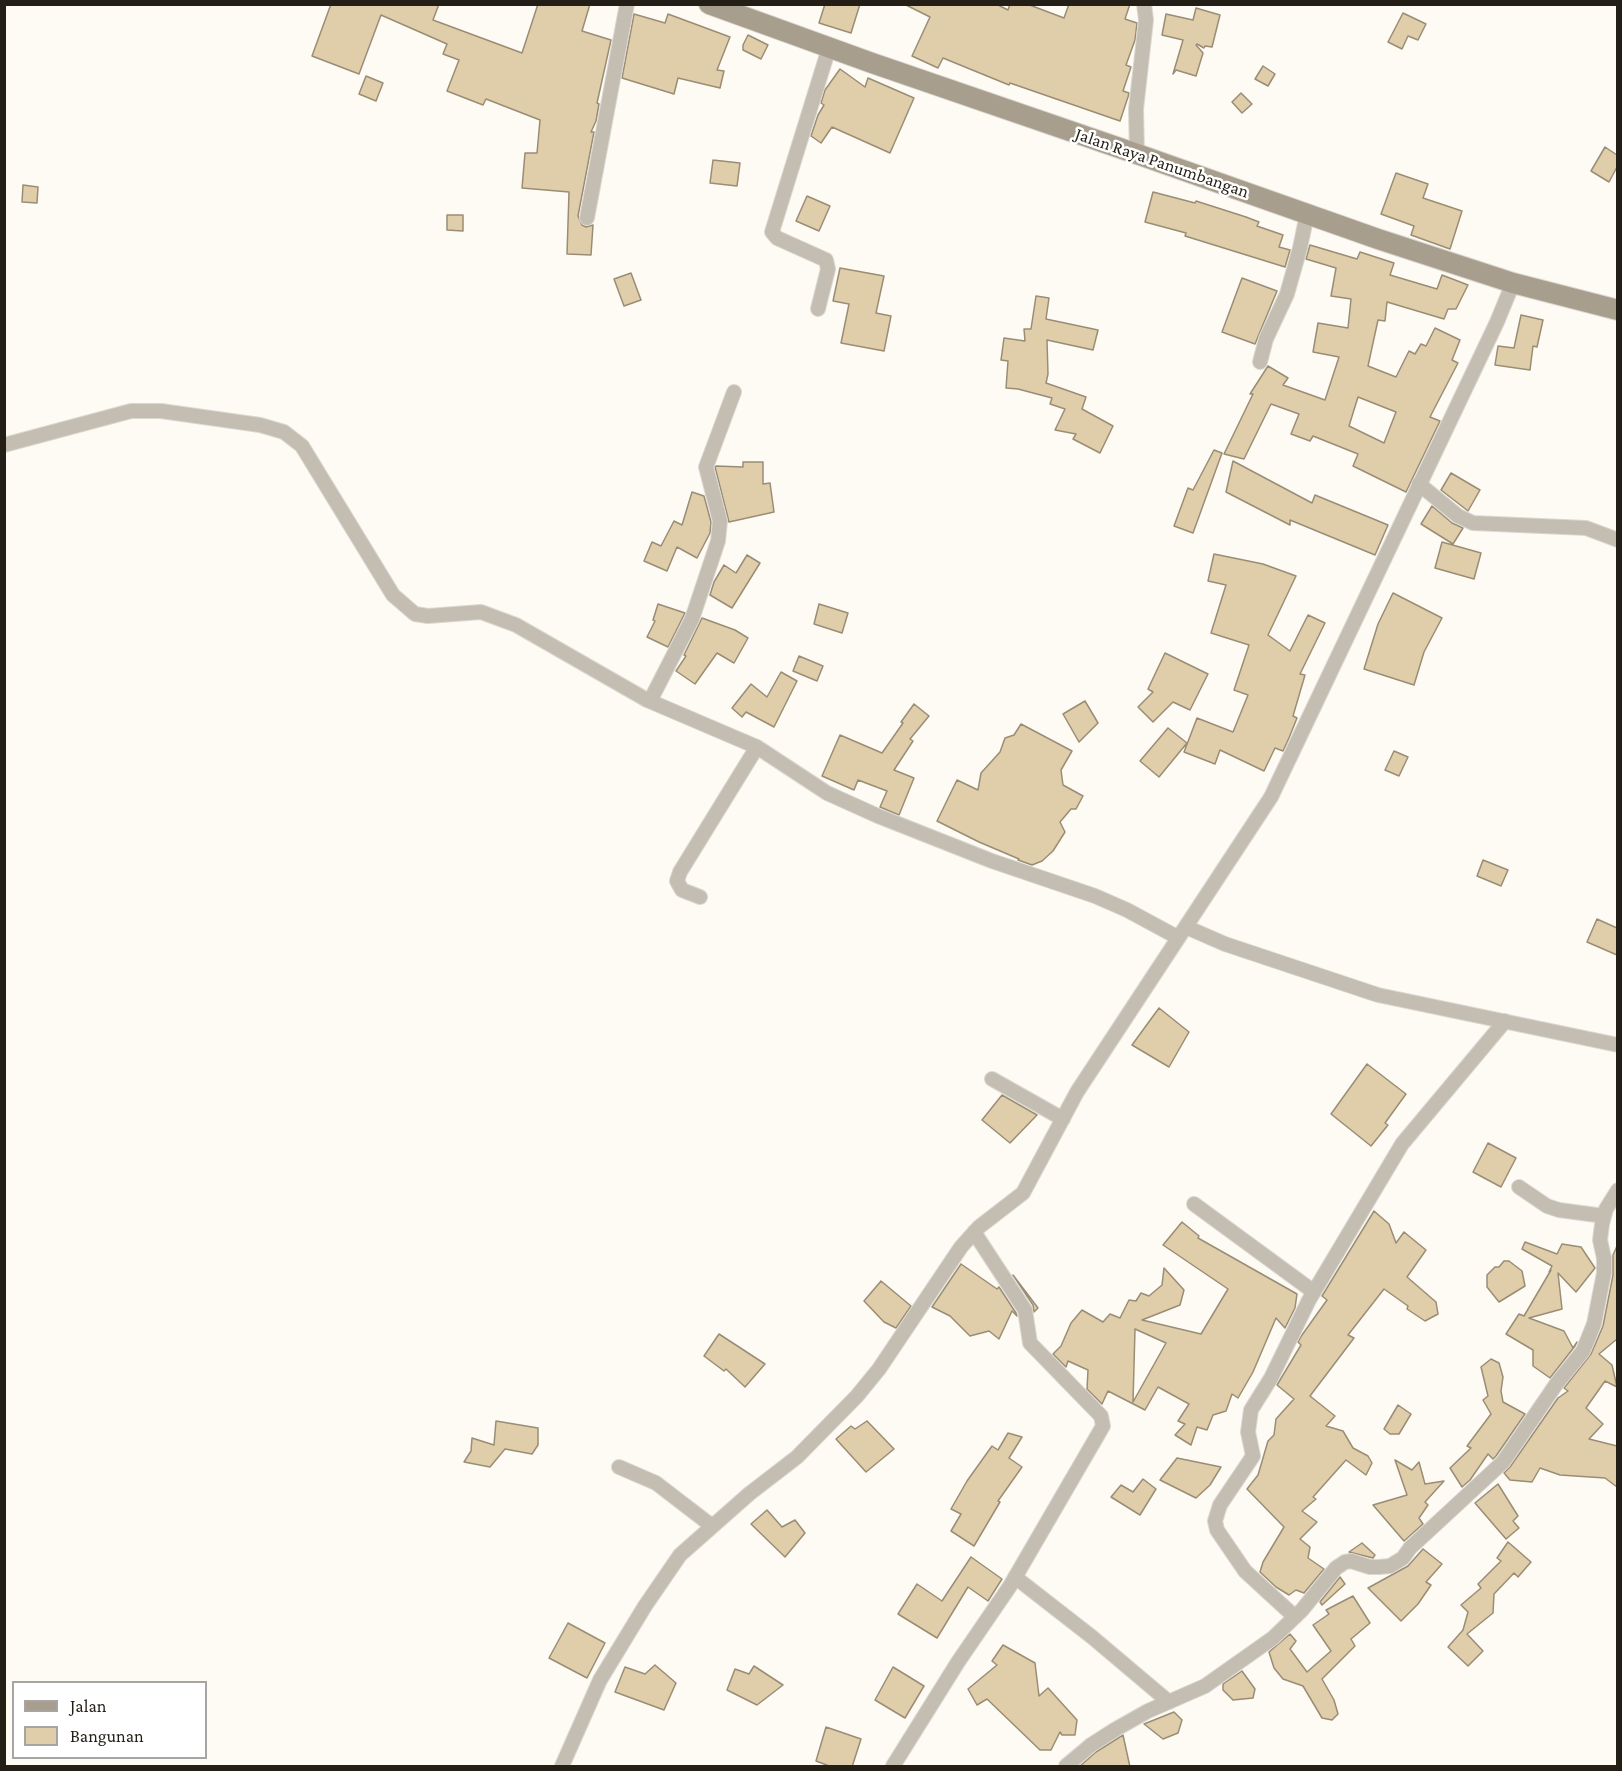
<!DOCTYPE html>
<style>
body{margin:0}
#map{position:relative;width:1622px;height:1771px;overflow:hidden;background:#fefbf5;font-family:"Crimson Pro",serif}
canvas{display:block}
.frame{position:absolute;inset:0;border:6px solid #241f16;pointer-events:none}
.legend{position:absolute;left:12px;top:1681px;width:195px;height:78px;box-sizing:border-box;background:#fff;border:2px solid #a7a5a2;margin:0;padding:8px 10px;list-style:none;font-size:18px;color:#241f16}
.legend li{display:flex;align-items:center;gap:12px;height:30px}
.legend b{width:30px;border:2px solid #a7a5a2}
</style>
<div id="map">
<canvas width="1622" height="1771"></canvas>
<div class="frame"></div>
<ul class="legend">
<li><b style="height:8px;background:#a89e8e"></b>Jalan</li>
<li><b style="height:16px;background:#e0cdaa"></b>Bangunan</li>
</ul>
</div>
<script>
const ctx = document.querySelector('canvas').getContext('2d');
ctx.lineJoin = 'round';
function fill(path, color) { ctx.fillStyle = color; ctx.fill(path, 'evenodd'); }
const poly = rows => new Path2D(rows.map(r => 'M' + r).join(''));
function trace(path, color, width, dash) { ctx.strokeStyle = color; ctx.lineWidth = width; ctx.lineCap = dash ? 'butt' : 'round'; ctx.setLineDash(dash || []); ctx.stroke(path); }
function label(font, color, halo, rows, align = 'center') {
  ctx.font = font + ' "Crimson Pro",serif'; ctx.lineWidth = 5; ctx.setLineDash([]); ctx.textBaseline = 'middle'; ctx.strokeStyle = halo; ctx.fillStyle = color; for (const [text, x, y, turn = 0] of rows) {
    ctx.save(); ctx.translate(x, y); ctx.rotate((+turn || 0) * Math.PI / 180); ctx.textAlign = isNaN(turn) ? turn : align; if (halo) ctx.strokeText(text, 0, 0); ctx.fillText(text, 0, 0); ctx.restore();
  }
}
const building = poly([
 [331,4,439,4,433,20,522,53,538,4,590,4,582,31,611,40,597,103,599,104,596,121,591,132,594,132,578,216,582,225,586,227,593,225,591,255,567,254,569,192,522,188,525,153,537,153,540,120,486,99,483,105,447,91,459,60,443,54,447,44,381,15,359,74,312,56,331,4],
 [825,4,860,4,851,33,819,23,825,4],
 [904,4,996,4,1008,10,1010,4,1027,4,1064,18,1069,4,1130,4,1125,19,1137,23,1135,40,1126,65,1131,67,1123,91,1129,93,1128,97,1120,121,1010,83,1009,85,943,58,938,68,912,56,930,17,904,4],
 [1196,8,1220,15,1212,47,1205,46,1204,48,1197,44,1196,45,1203,53,1196,76,1176,70,1173,74,1183,40,1162,35,1166,14,1193,20,1196,8],
 [1403,13,1426,24,1418,40,1408,36,1402,49,1388,42,1403,13],
 [634,14,665,23,668,14,730,37,717,70,724,71,720,88,678,78,674,94,622,78,634,14],
 [748,35,768,45,761,59,743,50,743,45,748,35],
 [1263,66,1275,74,1268,86,1255,79,1263,66],
 [840,69,865,87,868,78,914,98,890,153,832,127,821,143,811,136,818,115,824,105,821,103,825,90,840,69],
 [366,76,383,83,376,101,359,94,366,76],
 [1241,93,1252,104,1242,113,1232,102,1241,93],
 [1605,147,1617,155,1617,167,1609,182,1591,171,1605,147],
 [713,160,740,163,737,186,710,183,713,160],
 [1396,173,1428,184,1423,198,1462,211,1450,249,1411,235,1414,226,1381,214,1396,173],
 [23,185,38,187,37,203,22,202,23,185],
 [1153,192,1195,203,1196,201,1246,217,1259,222,1257,226,1283,235,1279,247,1290,250,1285,267,1185,236,1186,233,1145,222,1153,192],
 [807,196,830,206,819,231,796,221,807,196],
 [447,215,463,215,463,231,447,230,447,215],
 [1310,245,1357,259,1360,252,1394,263,1390,275,1437,289,1442,275,1468,285,1456,309,1448,309,1444,319,1387,302,1385,321,1378,320,1368,366,1396,377,1409,351,1415,354,1421,344,1426,346,1435,328,1460,340,1452,360,1458,363,1430,417,1440,421,1406,492,1353,466,1358,454,1313,436,1310,441,1291,434,1299,414,1271,404,1244,459,1224,454,1253,394,1250,394,1268,366,1288,378,1283,385,1325,400,1339,357,1313,352,1318,323,1348,328,1351,299,1331,296,1336,268,1306,259,1310,245],
 [1358,397,1396,412,1384,443,1349,426,1358,397],
 [840,268,884,276,876,313,891,316,884,351,841,343,849,304,833,301,840,268],
 [631,273,641,300,624,306,614,279,631,273],
 [1242,278,1277,291,1255,344,1222,332,1242,278],
 [1036,296,1049,298,1046,319,1098,330,1093,350,1047,340,1048,374,1046,383,1086,397,1082,409,1113,426,1100,453,1073,439,1076,434,1055,430,1065,409,1050,404,1052,398,1018,389,1006,388,1008,361,1001,360,1004,338,1025,341,1024,329,1031,329,1036,296],
 [1521,315,1543,320,1537,347,1533,346,1530,370,1495,365,1498,346,1514,348,1521,315],
 [1214,450,1222,453,1193,533,1174,526,1188,488,1193,490,1214,450],
 [1233,461,1312,503,1315,495,1388,525,1375,555,1290,520,1290,525,1226,492,1233,461],
 [743,462,763,462,763,484,770,483,774,512,729,522,715,467,716,466,743,467,743,462],
 [1451,473,1480,490,1468,511,1441,490,1451,473],
 [692,492,704,496,711,522,710,533,697,558,677,547,667,571,644,561,652,542,661,546,674,521,682,525,692,492],
 [1432,506,1452,523,1463,528,1453,544,1421,524,1432,506],
 [1442,542,1481,553,1474,579,1435,568,1442,542],
 [1214,554,1263,564,1296,576,1268,635,1290,651,1308,615,1325,623,1300,674,1305,675,1293,716,1297,718,1289,738,1283,751,1275,748,1264,771,1220,750,1215,764,1184,752,1197,718,1233,732,1248,695,1234,690,1249,645,1211,633,1226,585,1208,581,1214,554],
 [747,555,760,563,732,608,710,595,714,582,724,565,736,573,747,555],
 [1393,593,1442,618,1424,652,1414,685,1364,669,1378,624,1393,593],
 [658,604,685,613,668,647,647,637,655,621,653,620,658,604],
 [819,604,848,613,842,633,814,624,819,604],
 [702,618,735,630,748,638,734,663,717,653,695,684,676,671,686,656,684,655,702,618],
 [1165,653,1208,674,1190,710,1173,702,1153,722,1138,707,1153,692,1148,689,1165,653],
 [799,656,823,666,817,681,793,671,799,656],
 [781,672,797,681,774,727,746,712,742,717,732,708,751,684,767,697,781,672],
 [1085,701,1098,723,1079,742,1063,714,1085,701],
 [914,704,929,716,910,739,913,741,894,770,914,778,899,815,880,807,887,791,858,780,854,790,822,776,840,735,882,753,903,723,901,722,914,704],
 [1021,724,1072,751,1061,770,1063,785,1083,796,1076,809,1071,809,1060,822,1065,832,1053,851,1042,861,1032,865,1018,860,1019,859,979,842,937,821,957,780,978,790,981,773,1000,752,1005,738,1014,735,1021,724],
 [1168,728,1187,743,1159,777,1140,761,1168,728],
 [1394,751,1408,757,1399,776,1385,770,1394,751],
 [1483,860,1508,870,1501,886,1477,876,1483,860],
 [1597,919,1617,928,1617,955,1587,942,1597,919],
 [1159,1008,1189,1032,1169,1067,1132,1045,1159,1008],
 [1367,1064,1406,1094,1385,1123,1388,1125,1371,1146,1331,1114,1367,1064],
 [1002,1095,1037,1115,1010,1143,982,1120,1002,1095],
 [1488,1143,1516,1158,1501,1187,1473,1172,1488,1143],
 [1374,1211,1389,1224,1396,1243,1404,1232,1426,1250,1407,1277,1436,1302,1438,1314,1425,1321,1407,1309,1408,1306,1384,1289,1348,1335,1354,1338,1310,1396,1335,1416,1326,1426,1343,1431,1353,1448,1368,1456,1372,1463,1366,1475,1346,1460,1313,1497,1316,1499,1302,1511,1317,1522,1300,1539,1310,1547,1308,1558,1324,1569,1304,1593,1296,1590,1289,1595,1276,1587,1260,1572,1263,1562,1284,1527,1247,1489,1258,1475,1268,1441,1274,1435,1276,1419,1294,1399,1277,1385,1301,1345,1298,1342,1302,1335,1327,1300,1322,1296,1374,1211],
 [1182,1222,1199,1236,1198,1238,1297,1294,1295,1308,1285,1328,1276,1318,1253,1372,1238,1398,1232,1394,1226,1411,1213,1415,1207,1430,1197,1427,1191,1445,1175,1435,1185,1424,1178,1421,1189,1404,1158,1387,1145,1410,1108,1391,1102,1404,1087,1389,1088,1370,1068,1361,1066,1367,1053,1354,1061,1346,1071,1323,1082,1310,1103,1322,1110,1314,1120,1318,1129,1300,1136,1301,1141,1293,1149,1296,1162,1285,1164,1268,1184,1290,1180,1305,1142,1320,1201,1334,1228,1289,1163,1245,1182,1222],
 [1135,1329,1166,1343,1133,1402,1135,1329],
 [1525,1242,1557,1254,1562,1244,1581,1247,1595,1268,1576,1292,1558,1273,1562,1309,1529,1318,1564,1331,1573,1348,1577,1342,1575,1346,1550,1378,1533,1366,1533,1350,1506,1334,1519,1314,1524,1316,1551,1270,1549,1272,1552,1266,1522,1249,1525,1242],
 [1617,1246,1617,1339,1599,1354,1612,1365,1617,1387,1605,1381,1586,1408,1603,1424,1589,1439,1617,1446,1617,1487,1605,1478,1560,1475,1540,1468,1532,1482,1510,1480,1504,1473,1510,1467,1558,1398,1568,1391,1564,1388,1591,1354,1603,1326,1613,1275,1613,1255,1617,1246],
 [1504,1261,1509,1261,1522,1271,1525,1286,1499,1302,1487,1287,1487,1275,1495,1267,1499,1267,1504,1261],
 [961,1264,997,1289,999,1287,1016,1313,1017,1316,1012,1311,999,1339,989,1331,970,1336,950,1316,932,1307,961,1264],
 [1013,1275,1038,1308,1034,1312,1033,1305,1013,1275],
 [881,1281,911,1306,896,1328,884,1322,864,1301,881,1281],
 [719,1334,765,1364,745,1387,726,1369,724,1371,704,1356,719,1334],
 [1491,1359,1499,1363,1503,1377,1501,1391,1503,1402,1525,1414,1496,1456,1493,1459,1488,1454,1470,1480,1462,1487,1450,1468,1471,1448,1467,1446,1491,1414,1483,1400,1488,1396,1481,1367,1491,1359],
 [1398,1405,1411,1414,1399,1434,1390,1434,1384,1429,1398,1405],
 [496,1421,538,1428,538,1445,532,1454,505,1449,490,1467,464,1462,471,1451,472,1438,494,1445,496,1421],
 [867,1421,894,1449,866,1472,836,1439,851,1426,855,1429,867,1421],
 [1008,1433,1022,1437,1009,1458,1022,1467,998,1501,1000,1502,974,1546,951,1531,961,1514,951,1509,967,1481,992,1446,998,1450,1008,1433],
 [1177,1458,1221,1467,1210,1485,1196,1498,1160,1480,1177,1458],
 [1395,1460,1412,1470,1419,1462,1425,1484,1444,1481,1425,1502,1428,1505,1419,1518,1423,1524,1404,1541,1373,1505,1407,1495,1395,1460],
 [1143,1479,1156,1489,1140,1515,1111,1497,1121,1485,1133,1492,1143,1479],
 [1498,1484,1518,1516,1513,1521,1519,1528,1506,1539,1475,1503,1498,1484],
 [767,1510,782,1527,795,1520,805,1533,785,1557,751,1524,767,1510],
 [1508,1542,1531,1562,1518,1577,1514,1573,1494,1594,1493,1613,1467,1634,1483,1651,1468,1666,1448,1647,1463,1630,1468,1612,1461,1605,1481,1588,1478,1584,1501,1561,1497,1558,1508,1542],
 [1362,1543,1375,1555,1373,1558,1349,1552,1362,1543],
 [1423,1549,1442,1564,1426,1582,1431,1585,1418,1604,1401,1621,1368,1588,1408,1566,1423,1549],
 [971,1557,1002,1579,988,1601,968,1587,937,1638,898,1614,917,1584,942,1601,971,1557],
 [1340,1577,1345,1584,1322,1605,1320,1602,1340,1577],
 [1353,1596,1370,1623,1351,1639,1355,1646,1322,1679,1334,1700,1338,1714,1332,1720,1322,1718,1303,1686,1283,1679,1274,1668,1269,1652,1290,1634,1296,1641,1290,1649,1307,1672,1331,1651,1313,1625,1329,1614,1326,1610,1353,1596],
 [568,1623,605,1643,587,1678,549,1658,568,1623],
 [1003,1645,1035,1663,1039,1696,1048,1688,1077,1720,1075,1735,1062,1735,1060,1732,1051,1750,1040,1750,987,1699,977,1705,968,1689,997,1665,992,1661,1003,1645],
 [655,1665,676,1683,664,1710,615,1692,625,1667,645,1674,655,1665],
 [754,1666,783,1685,757,1705,727,1690,735,1669,749,1674,754,1666],
 [893,1667,924,1686,905,1718,875,1700,893,1667],
 [1242,1671,1255,1689,1253,1698,1233,1700,1223,1690,1223,1684,1242,1671],
 [1174,1712,1182,1720,1178,1733,1163,1739,1144,1724,1174,1712],
 [826,1727,861,1739,852,1767,832,1767,816,1761,826,1727],
 [1123,1735,1130,1767,1079,1767,1096,1752,1123,1735]
]);
const street = poly([
 [1137,154,1136,109,1146,20,1144,4],
 [587,218,627,4],
 [818,309,828,269,826,260,777,238,772,232,829,48],
 [1260,362,1266,339,1287,294,1300,248,1307,214],
 [4,445,131,411,161,411,260,425,284,432,302,446,393,595,415,614,428,616,481,612,516,625,647,700,757,747,827,793,878,816,992,861,1095,896,1127,910,1177,937],
 [1419,484,1458,516,1473,523,1586,528,1618,540],
 [650,701,692,619,718,541,720,521,706,467,734,392],
 [700,897,682,890,677,881,680,872,757,747],
 [1186,927,1225,944,1378,995,1618,1045],
 [992,1079,1063,1119],
 [1519,1187,1547,1206,1559,1210,1604,1216],
 [1194,1204,1314,1292],
 [619,1467,656,1483,712,1526],
 [1015,1577,1092,1637,1169,1702],
 [1295,1617,1245,1571,1217,1530,1215,1521,1220,1505,1253,1456,1248,1432,1251,1410,1271,1378,1309,1300,1402,1144,1505,1021],
 [562,1766,600,1680,645,1606,680,1555,749,1494,797,1457,857,1396,879,1369,961,1247,979,1227,1023,1193,1077,1092,1271,797,1497,322,1513,283],
 [893,1766,958,1662,1010,1586,1103,1426,1101,1416,1030,1343,1025,1310,974,1232],
 [1066,1766,1091,1745,1116,1729,1148,1711,1205,1686,1273,1638,1302,1610,1336,1568,1345,1562,1351,1561,1370,1567,1379,1567,1390,1566,1403,1558,1410,1548,1503,1462,1557,1383,1583,1351,1594,1324,1604,1273,1604,1258,1600,1240,1602,1224,1606,1209,1618,1190]
]);
const secondary = poly([
 [709,4,872,63,1137,154,1378,239,1513,283,1618,310]
]);
const streetNames = [
 ["Jalan Raya Panumbangan",1162,163,19]
];
fill(building, '#e0cdaa');
trace(building, '#9a8d75', 1.5);
trace(street, '#dbd8d1', 16);
trace(secondary, '#dbd8d1', 22);
trace(street, '#c4bdb2', 14);
trace(secondary, '#a89e8e', 20);
label('18px', '#241f16', '#fff', streetNames);
</script>
